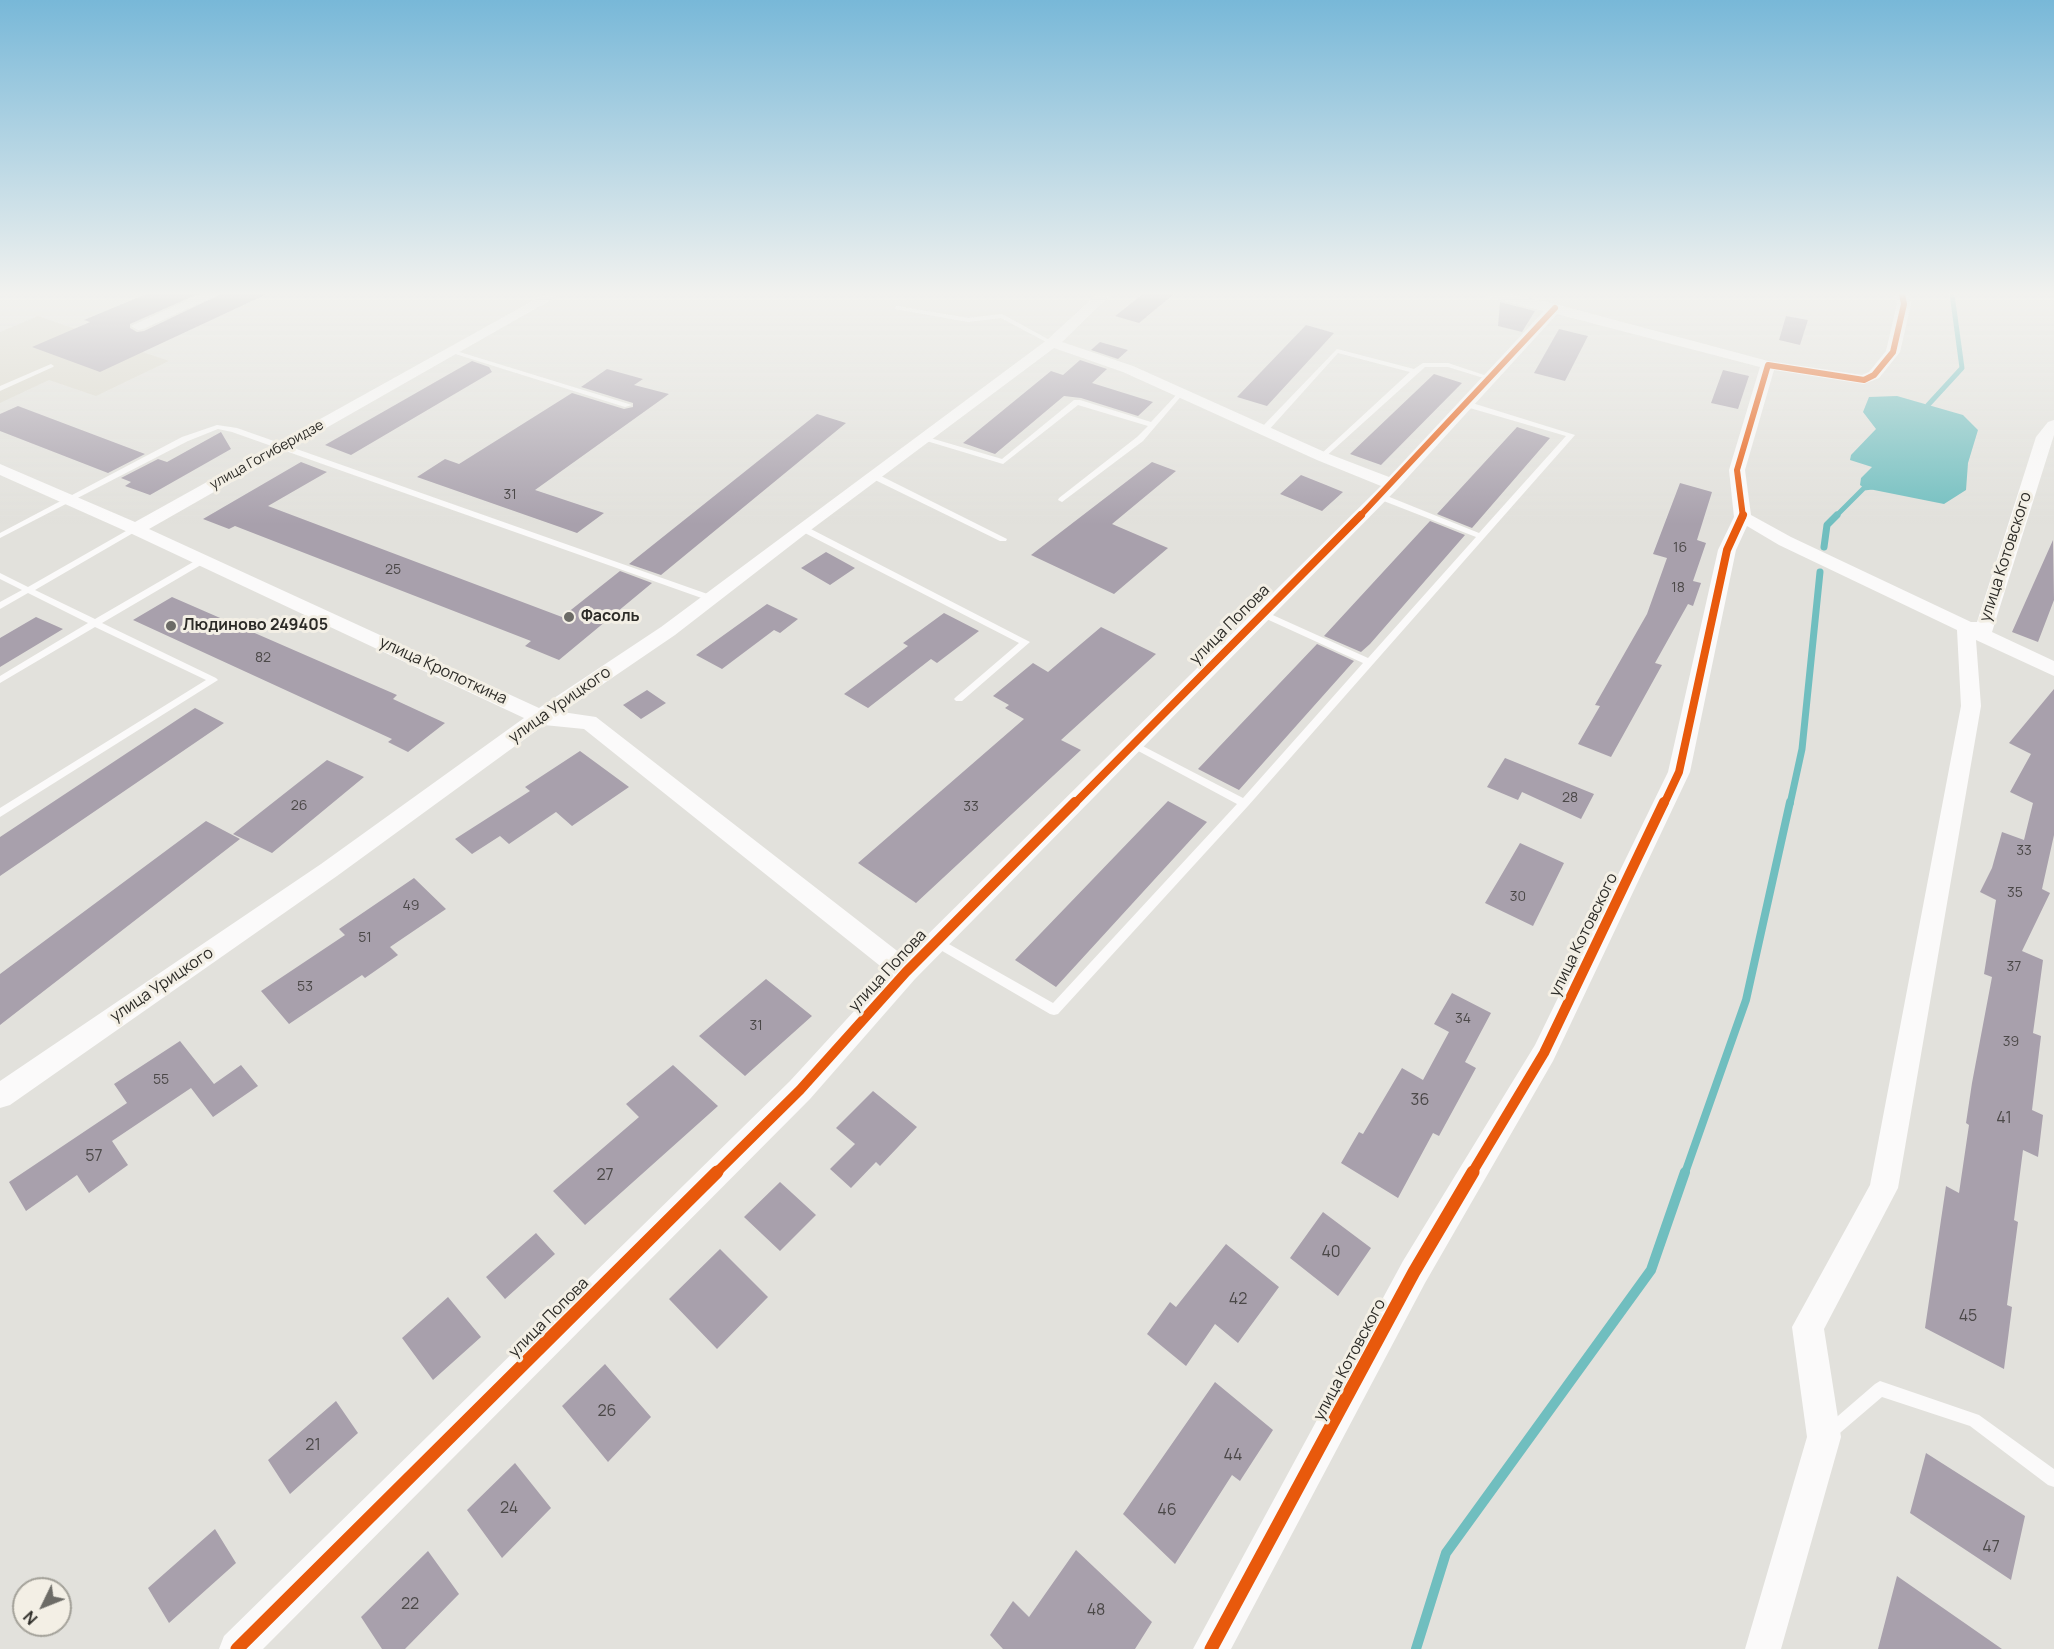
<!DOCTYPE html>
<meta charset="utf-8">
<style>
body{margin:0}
#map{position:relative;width:2054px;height:1649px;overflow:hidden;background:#e2e1dc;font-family:Manrope,sans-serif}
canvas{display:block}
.north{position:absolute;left:12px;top:1577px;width:60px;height:60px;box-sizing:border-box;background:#f3efe5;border:2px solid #a3a199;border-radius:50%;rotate:227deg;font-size:16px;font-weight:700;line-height:24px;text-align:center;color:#2c2b27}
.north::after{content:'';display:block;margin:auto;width:21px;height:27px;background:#6c6b66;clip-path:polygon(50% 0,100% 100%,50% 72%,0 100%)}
</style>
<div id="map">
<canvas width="2054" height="1649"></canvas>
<div class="north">N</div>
</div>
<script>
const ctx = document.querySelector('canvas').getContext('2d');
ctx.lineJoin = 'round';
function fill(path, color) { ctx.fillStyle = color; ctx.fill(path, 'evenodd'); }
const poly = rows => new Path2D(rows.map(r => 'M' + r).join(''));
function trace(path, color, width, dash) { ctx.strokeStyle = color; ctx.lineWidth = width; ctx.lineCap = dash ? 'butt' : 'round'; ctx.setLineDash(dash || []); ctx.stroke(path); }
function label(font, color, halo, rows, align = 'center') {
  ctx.font = font + ' Manrope,sans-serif'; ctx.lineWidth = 6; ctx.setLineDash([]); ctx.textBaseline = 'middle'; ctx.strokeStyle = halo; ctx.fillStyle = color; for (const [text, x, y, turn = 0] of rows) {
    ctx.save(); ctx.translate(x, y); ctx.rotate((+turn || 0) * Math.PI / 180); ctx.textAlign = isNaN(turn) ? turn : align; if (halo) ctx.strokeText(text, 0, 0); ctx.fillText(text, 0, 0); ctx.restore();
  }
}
const built = poly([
 [38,316,169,361,96,396,49,380,0,403,0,332]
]);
const water = poly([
 [1897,396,1963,415,1978,430,1968,463,1966,490,1944,504,1864,488,1860,485,1861,478,1872,467,1850,460,1851,455,1876,429,1863,412,1869,397]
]);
const streamFar3 = poly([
 [1926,413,1928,405,1962,368,1952,294],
 [1835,517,1864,488,1872,487]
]);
const streamFar2 = poly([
 [1824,547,1827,525,1837,515],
 [1790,804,1802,749,1820,572]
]);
const streamFar1 = poly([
 [1685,1173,1746,1000,1790,802]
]);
const stream = poly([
 [1416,1649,1446,1553,1651,1270,1685,1172]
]);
const building = poly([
 [146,294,198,294,130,324,130,328,137,332,144,331,221,294,267,294,100,372,32,347,90,322,84,320],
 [1143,294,1174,294,1139,323,1115,316],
 [1500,302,1535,311,1522,332,1498,326],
 [1786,316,1808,320,1800,345,1779,340],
 [1306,325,1334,333,1267,406,1237,397],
 [1559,329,1588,336,1565,381,1534,373],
 [1100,342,1128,350,1118,359,1091,350],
 [1080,360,1107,369,1092,383,1153,402,1138,416,1081,398,1064,396,995,454,963,443,1051,371,1063,375],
 [472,361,489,367,492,372,351,455,325,445],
 [607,369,643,379,634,385,669,394,535,490,604,513,577,533,417,477,445,459,459,464,572,393,624,409,633,407,633,403,581,387],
 [1723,370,1749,376,1738,409,1711,403],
 [1434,374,1462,383,1381,465,1350,454],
 [18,406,145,454,108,473,0,431,0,414],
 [817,414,846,423,661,575,629,564],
 [1517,427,1550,438,1472,528,1437,514],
 [221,432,231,449,150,495,125,486,131,482,121,478,158,459,167,462],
 [301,462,327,472,268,506,562,617,620,571,652,583,559,660,525,646,531,641,235,526,229,529,203,519],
 [1152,462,1176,471,1112,524,1168,548,1114,594,1031,555],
 [1301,475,1326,485,1343,492,1322,511,1280,494],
 [1680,483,1712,492,1697,540,1706,543,1693,581,1701,583,1693,606,1688,604,1655,663,1662,665,1611,757,1578,744,1600,706,1595,705,1647,614,1667,558,1653,554],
 [1430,521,1465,535,1370,644,1361,652,1324,636],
 [2053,540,2054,600,2038,642,2012,632],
 [826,552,855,568,830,585,801,568],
 [172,597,397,695,393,699,445,723,408,752,388,742,392,739,133,620],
 [767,604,798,619,780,633,774,630,722,669,696,655],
 [944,613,979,631,937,663,931,659,868,708,844,694,908,646,903,643],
 [36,617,63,629,0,667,0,638],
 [1101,627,1156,654,1061,740,1081,750,916,903,858,863,1024,719,1005,708,1009,705,993,696,1033,663,1048,672],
 [1317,644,1354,661,1239,790,1198,769],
 [2054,689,2054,835,2042,889,2050,893,2022,951,2043,960,2033,1033,2041,1036,2032,1110,2043,1115,2038,1157,2023,1150,2014,1220,2018,1222,2007,1305,2012,1307,2004,1369,1925,1328,1946,1186,1959,1193,1969,1125,1966,1123,1972,1083,1992,977,1984,974,1996,900,1980,892,1992,868,2002,832,2024,840,2033,803,2010,792,2031,754,2009,743],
 [647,690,666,703,641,719,623,705],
 [195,708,224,723,0,876,0,837],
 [580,751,629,787,572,826,556,812,509,844,500,836,472,854,455,839,530,791,525,787],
 [1505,758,1594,794,1581,819,1522,792,1518,800,1487,787],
 [327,760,364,777,272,853,233,834],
 [1168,801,1207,822,1056,987,1015,960],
 [206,821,240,839,0,1025,0,974],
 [1520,843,1564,863,1533,926,1485,903],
 [414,878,446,909,390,947,398,955,365,978,362,975,289,1024,261,991,345,935,339,929],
 [766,979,812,1016,745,1076,699,1036],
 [1452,993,1491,1013,1465,1062,1476,1068,1439,1136,1433,1133,1398,1198,1341,1163,1359,1132,1363,1134,1402,1068,1423,1080,1449,1032,1434,1024],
 [180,1041,214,1084,241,1065,258,1086,213,1117,191,1088,112,1141,128,1165,89,1193,77,1175,26,1211,9,1182,127,1103,114,1084],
 [673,1065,718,1106,585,1225,553,1191,639,1117,626,1104],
 [873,1091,917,1127,880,1166,876,1162,851,1188,830,1169,855,1144,836,1128],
 [780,1182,816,1215,780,1251,744,1217],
 [1323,1212,1371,1248,1338,1296,1290,1258],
 [536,1233,555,1254,505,1299,486,1277],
 [1226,1244,1279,1287,1238,1343,1215,1324,1186,1366,1147,1334,1170,1302,1176,1307],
 [720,1249,768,1297,717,1349,669,1299],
 [448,1297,481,1337,433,1380,402,1338],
 [605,1364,651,1417,608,1462,562,1406],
 [1215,1382,1273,1430,1240,1481,1232,1475,1175,1564,1123,1514],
 [336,1401,358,1433,290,1494,268,1460],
 [1926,1453,2025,1516,2011,1580,1910,1513],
 [515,1463,551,1508,502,1558,467,1510],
 [215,1529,236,1563,169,1623,148,1588],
 [1076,1550,1152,1622,1135,1649,1003,1649,990,1635,1013,1601,1029,1617],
 [428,1551,459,1594,405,1649,382,1649,361,1617],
 [1897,1576,2002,1649,1878,1649]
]);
const lane = poly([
 [897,306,968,318,1002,314,1055,343,1050,344,1001,318,968,322,895,309,895,307,897,306],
 [1337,349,1414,369,1423,363,1448,363,1493,378,1490,380,1448,367,1425,367,1323,459,1319,457,1320,455,1410,372,1338,353,1267,432,1261,432,1261,428,1337,349],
 [449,350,453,350,632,405,625,407,449,352,449,350],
 [51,364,54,366,53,367,0,391,0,386,51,364],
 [1181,391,1185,393,1183,394,1143,441,1062,502,1058,500,1059,498,1137,437,1148,426,1078,405,1003,464,920,439,927,437,1002,459,1074,400,1080,400,1151,422,1179,392,1181,391],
 [1463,402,1469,402,1575,435,1248,806,1058,1014,1054,1015,1050,1014,932,945,930,942,932,939,936,937,940,939,1053,1003,1237,804,1129,746,1127,744,1129,742,1135,742,1243,798,1363,663,1260,616,1260,612,1266,612,1368,658,1476,537,1376,498,1376,494,1382,494,1479,533,1566,436,1463,406,1463,402],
 [217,425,237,428,716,597,717,599,713,602,710,601,232,432,218,429,188,441,0,538,0,533,182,437,217,425],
 [871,474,877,474,1007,539,1006,541,1000,541,871,478,871,474],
 [799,526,805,526,1030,642,962,701,956,701,954,699,956,697,1019,643,799,530,799,526],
 [133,527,136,527,140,529,35,590,95,619,200,558,206,558,206,562,102,623,216,678,218,680,0,817,0,808,206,680,95,627,0,683,0,676,88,623,28,593,0,609,0,602,22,590,0,579,0,573,28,587,133,527],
 [1880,1381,1979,1415,2054,1469,2054,1487,2048,1485,1970,1426,1882,1397,1834,1438,1829,1441,1824,1438,1821,1433,1824,1428,1875,1384,1880,1381]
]);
const street = poly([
 [202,294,219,294,143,329,138,330,131,326,202,294],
 [545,294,561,294,149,529,539,708,661,627,1047,340,1097,294,1111,294,1062,342,1133,366,1329,454,1389,477,1544,311,1489,297,1488,294,1508,294,1555,304,1768,361,1862,375,1869,372,1886,351,1897,304,1895,294,1908,294,1911,304,1900,352,1879,378,1864,384,1774,370,1745,470,1751,515,1791,537,1971,622,1977,622,2036,437,2048,422,2054,420,2054,435,1992,632,2054,661,2054,676,1976,640,1981,706,1898,1188,1824,1329,1841,1437,1781,1649,1745,1649,1807,1437,1792,1327,1870,1185,1961,706,1957,630,1779,545,1747,526,1736,550,1690,772,1553,1061,1425,1283,1231,1649,1193,1649,1403,1261,1535,1045,1668,772,1718,550,1734,517,1729,470,1760,367,1557,314,1398,488,915,979,810,1099,263,1649,219,1649,224,1636,790,1081,889,973,584,729,544,725,337,876,10,1105,0,1108,0,1081,321,864,524,718,130,533,0,475,0,464,135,522,545,294],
 [1054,348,1123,372,1317,460,1381,486,905,957,596,717,562,712,675,635,808,532,1054,348]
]);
const cyclewayFar3 = poly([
 [1359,517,1555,308],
 [1743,517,1737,470,1768,365,1864,380,1874,375,1893,352,1904,304,1902,294]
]);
const cyclewayFar2 = poly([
 [1074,804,1361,515],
 [1664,804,1679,772,1727,550,1743,515]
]);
const cyclewayFar1 = poly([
 [716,1173,800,1090,906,972,1075,802],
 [1472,1173,1544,1053,1664,802]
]);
const cycleway = poly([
 [237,1649,717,1172],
 [1211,1649,1414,1272,1473,1172]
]);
const markers = [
 [569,617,6,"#6c6b66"],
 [171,626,6,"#6c6b66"]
];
const farStreetnames = [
 ["улица Гогиберидзе",267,455,-29]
];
const numberNames = [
 ["31",510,495],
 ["16",1680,548],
 ["25",393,570],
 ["18",1678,588],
 ["82",263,658],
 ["28",1570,798],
 ["26",299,806],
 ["33",971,807],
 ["33",2024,851],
 ["35",2015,893],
 ["30",1518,897],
 ["49",411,906],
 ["51",365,938],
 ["37",2014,967],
 ["53",305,987],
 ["34",1463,1019],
 ["31",756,1026],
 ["39",2011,1042],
 ["55",161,1080]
];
const streetNames = [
 ["улица Котовского",2006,557,-72],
 ["улица Попова",1230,625,-45],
 ["улица Кропоткина",443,671,25],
 ["улица Урицкого",560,705,-35],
 ["улица Котовского",1584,935,-64],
 ["улица Попова",888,971,-47],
 ["улица Урицкого",162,985,-34],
 ["улица Попова",549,1318,-45],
 ["улица Котовского",1350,1360,-62]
];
const poiNames = [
 ["Фасоль",581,617],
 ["Людиново 249405",183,626]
];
const nearNumbernames = [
 ["36",1420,1101],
 ["41",2004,1119],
 ["57",94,1157],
 ["27",605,1176],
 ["40",1331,1253],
 ["42",1238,1300],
 ["45",1968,1317],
 ["26",607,1412],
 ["21",313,1446],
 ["44",1233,1456],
 ["24",509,1509],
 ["46",1167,1511],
 ["47",1991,1548],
 ["22",410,1605],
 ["48",1096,1611]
];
fill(built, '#dad7cb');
fill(water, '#70bebf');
trace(streamFar3, '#70bebf', 5);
trace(streamFar2, '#70bebf', 7);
trace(streamFar1, '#70bebf', 8);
trace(stream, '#70bebf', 10);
fill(building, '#a8a0ac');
fill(lane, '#fbfafa');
fill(street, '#fbfafa');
trace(cyclewayFar3, '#e8590c', 6);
trace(cyclewayFar2, '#e8590c', 8);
trace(cyclewayFar1, '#e8590c', 10);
trace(cycleway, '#e8590c', 13);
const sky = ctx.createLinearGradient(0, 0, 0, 524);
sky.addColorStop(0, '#78b8d8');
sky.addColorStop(0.56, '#f2f2ef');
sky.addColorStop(1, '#f2f2ef00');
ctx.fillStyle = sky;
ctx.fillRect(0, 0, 2054, 524);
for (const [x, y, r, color] of markers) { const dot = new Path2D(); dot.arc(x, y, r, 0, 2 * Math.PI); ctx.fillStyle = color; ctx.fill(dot); trace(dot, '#f3efe5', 2); }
label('14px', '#2c2b27', '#f3efe5', farStreetnames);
label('14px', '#4b4848', null, numberNames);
label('16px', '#2c2b27', '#f3efe5', streetNames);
label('bold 16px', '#2c2b27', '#f3efe5', poiNames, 'left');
label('16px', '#4b4848', null, nearNumbernames);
</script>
